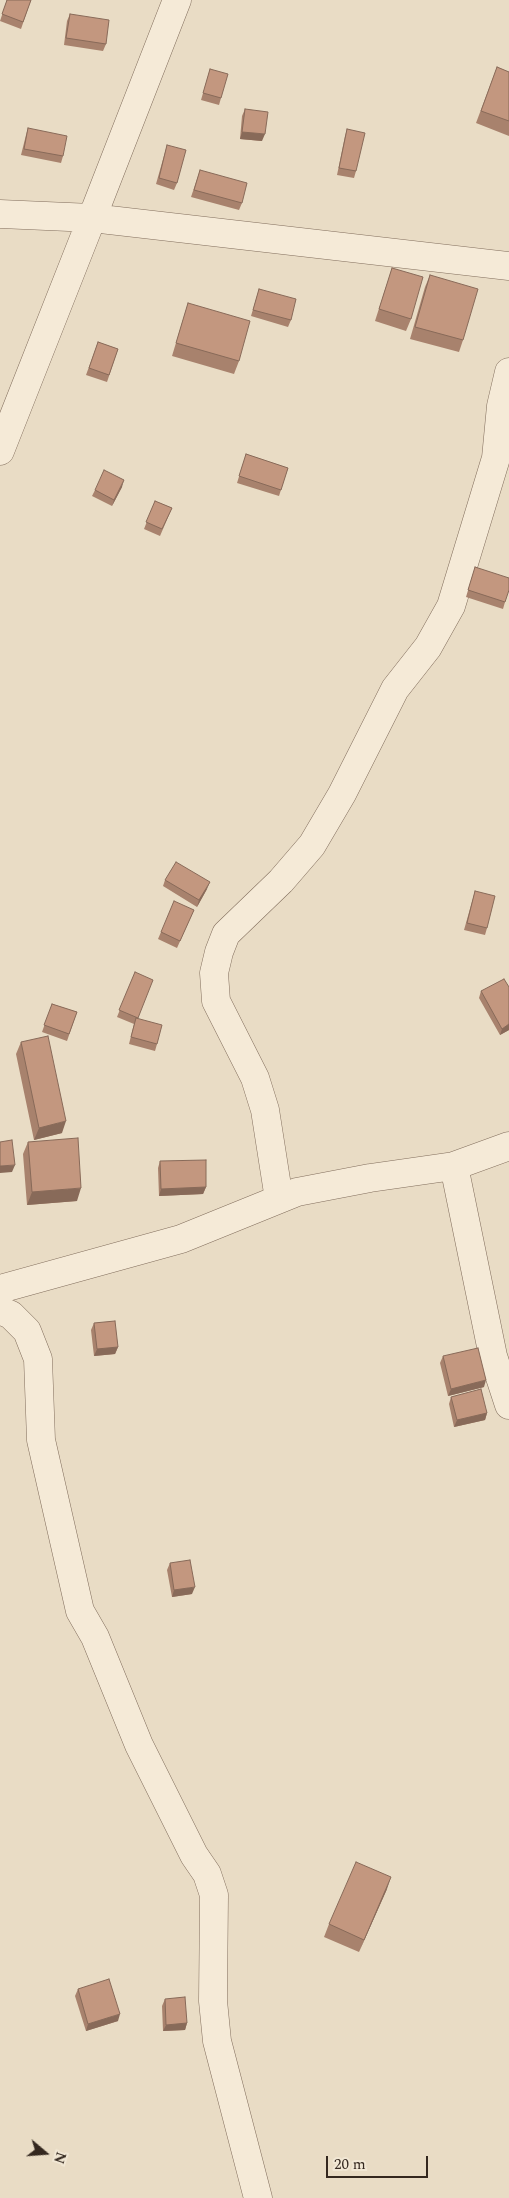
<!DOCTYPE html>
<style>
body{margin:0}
#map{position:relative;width:509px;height:2198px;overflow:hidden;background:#e9dcc5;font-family:Spectral,serif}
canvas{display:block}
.north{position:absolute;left:20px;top:2128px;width:50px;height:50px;-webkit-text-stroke:4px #f1e7d4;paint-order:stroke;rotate:108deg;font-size:14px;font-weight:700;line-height:20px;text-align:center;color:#34281f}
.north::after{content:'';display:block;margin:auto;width:18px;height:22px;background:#34281f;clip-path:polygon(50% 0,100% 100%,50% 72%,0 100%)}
.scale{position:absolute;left:326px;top:2156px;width:102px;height:22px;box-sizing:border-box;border:2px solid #34281f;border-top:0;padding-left:6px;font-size:15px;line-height:18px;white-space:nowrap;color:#34281f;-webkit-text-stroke:4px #f1e7d4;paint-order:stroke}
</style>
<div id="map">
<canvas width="509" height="2198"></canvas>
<div class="north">N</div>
<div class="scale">20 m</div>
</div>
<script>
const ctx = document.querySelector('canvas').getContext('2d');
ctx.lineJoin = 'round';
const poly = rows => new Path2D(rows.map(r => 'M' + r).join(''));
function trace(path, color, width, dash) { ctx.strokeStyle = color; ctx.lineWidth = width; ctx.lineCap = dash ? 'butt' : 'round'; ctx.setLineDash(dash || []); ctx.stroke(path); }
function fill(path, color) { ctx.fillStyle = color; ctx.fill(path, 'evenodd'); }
const minor = poly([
 [0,214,92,218,177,0],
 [0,451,92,218,509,266],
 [454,1166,493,1356,509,1405],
 [279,1199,265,1110,255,1078,216,1001,214,973,219,952,226,934,281,881,312,845,342,794,395,689,428,647,451,606,496,458,501,406,509,372],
 [0,1289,181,1239,297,1192,370,1178,454,1166,509,1146],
 [0,1310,11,1315,27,1331,38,1359,41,1440,80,1611,95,1637,139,1745,194,1855,207,1874,214,1895,213,2001,217,2041,258,2198]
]);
const wall = poly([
 [7,0,31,0,21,29,0,21],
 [70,14,106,44,103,51,64,45,67,21],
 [497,67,509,72,509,136,476,123],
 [210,69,221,98,219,105,201,100],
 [245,109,262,141,240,139,242,116],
 [28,128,63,156,61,163,21,155,26,135],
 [347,129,356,171,354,178,337,175,345,136],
 [167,145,177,183,174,190,156,184],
 [200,170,242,203,239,210,191,197],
 [392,268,411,319,406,331,375,321],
 [430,275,463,340,459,352,410,339,425,287],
 [259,289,291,320,288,327,251,316],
 [188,303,239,361,234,374,172,356],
 [98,342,118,349,107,382,86,375],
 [246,454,288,468,279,496,237,483],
 [122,487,112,506,92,496,95,490],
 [155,501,172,508,160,536,144,529],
 [475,567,505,602,503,609,466,597],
 [165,880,207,889,197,907,163,886],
 [475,891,487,928,485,935,464,930],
 [194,910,177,948,158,939,161,932],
 [135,972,138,1019,157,1044,155,1051,129,1044,134,1024,117,1017],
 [509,987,509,1030,500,1035,479,998,481,991],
 [52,1004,77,1012,67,1041,42,1032],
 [21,1042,62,1133,34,1140,16,1054],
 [28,1142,77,1201,27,1205,23,1154],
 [160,1161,206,1187,203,1194,159,1196,158,1168],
 [94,1323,118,1347,115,1354,94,1356,91,1330],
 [443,1356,484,1387,448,1396,440,1363],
 [451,1397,487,1413,485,1420,454,1427,449,1404],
 [170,1563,192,1594,172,1597,167,1570],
 [387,1889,359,1952,324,1937,329,1924],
 [78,1989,118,2021,86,2031,75,1996],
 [165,1999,187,2023,185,2030,163,2031,162,2006]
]);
const shadedWall = poly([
 [242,132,265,134,262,141,240,139],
 [124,480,122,487,112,506,114,500],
 [210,882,207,889,197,907,199,900],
 [509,1024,509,1030,500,1035,502,1029],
 [66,1121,62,1133,34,1140,39,1128],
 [15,1165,12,1172,0,1173,0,1166],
 [206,1187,203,1194,159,1196,161,1189],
 [81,1188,77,1201,27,1205,32,1192],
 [118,1347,115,1354,94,1356,97,1349],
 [486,1380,484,1387,448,1396,451,1389],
 [487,1413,485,1420,454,1427,457,1420],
 [195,1587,192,1594,172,1597,174,1590],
 [391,1877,387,1889,359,1952,364,1940],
 [120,2014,118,2021,86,2031,88,2024],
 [187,2023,185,2030,163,2031,166,2025]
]);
const building = poly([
 [7,0,31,0,23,22,2,14,7,0],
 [70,14,109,20,106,44,66,38,70,14],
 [497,67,509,72,509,121,481,111,497,67],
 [210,69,228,74,221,98,203,93,210,69],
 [245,109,268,112,265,134,242,132,245,109],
 [28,128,67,136,63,156,24,149,28,128],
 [347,129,365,133,356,171,339,168,347,129],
 [167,145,186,150,177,183,159,178,167,145],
 [200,170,247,183,242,203,194,190,200,170],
 [392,268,423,277,411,319,379,309,392,268],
 [430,275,478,289,463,340,415,327,430,275],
 [259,289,296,299,291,320,253,310,259,289],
 [188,303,250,321,239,361,176,343,188,303],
 [98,342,118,349,109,375,89,368,98,342],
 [246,454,288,468,281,490,239,476,246,454],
 [104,470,124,480,114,500,95,490,104,470],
 [155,501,172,508,162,529,146,522,155,501],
 [475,567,509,578,509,590,505,602,468,590,475,567],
 [176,862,210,882,199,900,165,880,176,862],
 [475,891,495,896,487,928,467,923,475,891],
 [174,901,194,910,180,941,161,932,174,901],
 [135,972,153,980,138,1018,119,1010,135,972],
 [504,979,509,987,509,1024,502,1029,481,991,504,979],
 [52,1004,77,1012,69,1034,44,1025,52,1004],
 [136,1018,162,1025,157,1044,131,1037,136,1018],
 [48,1036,66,1121,39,1128,21,1042,48,1036],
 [78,1138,81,1188,32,1192,28,1142,78,1138],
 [12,1140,15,1165,0,1166,0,1142,12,1140],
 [206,1160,206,1187,161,1189,160,1161,206,1160],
 [115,1321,118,1347,97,1349,94,1323,115,1321],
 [478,1348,486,1380,451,1389,443,1356,478,1348],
 [481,1389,487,1413,457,1420,451,1397,481,1389],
 [190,1560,195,1587,174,1590,170,1563,190,1560],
 [356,1862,391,1877,364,1940,329,1924,356,1862],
 [109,1979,120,2014,88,2024,78,1989,109,1979],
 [185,1997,187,2023,166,2025,165,1999,185,1997]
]);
trace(minor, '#826e5d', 29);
trace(minor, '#f5ead7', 28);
fill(wall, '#a8826d');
fill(shadedWall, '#886a59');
fill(building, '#c3977f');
trace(building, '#886a59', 1);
</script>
